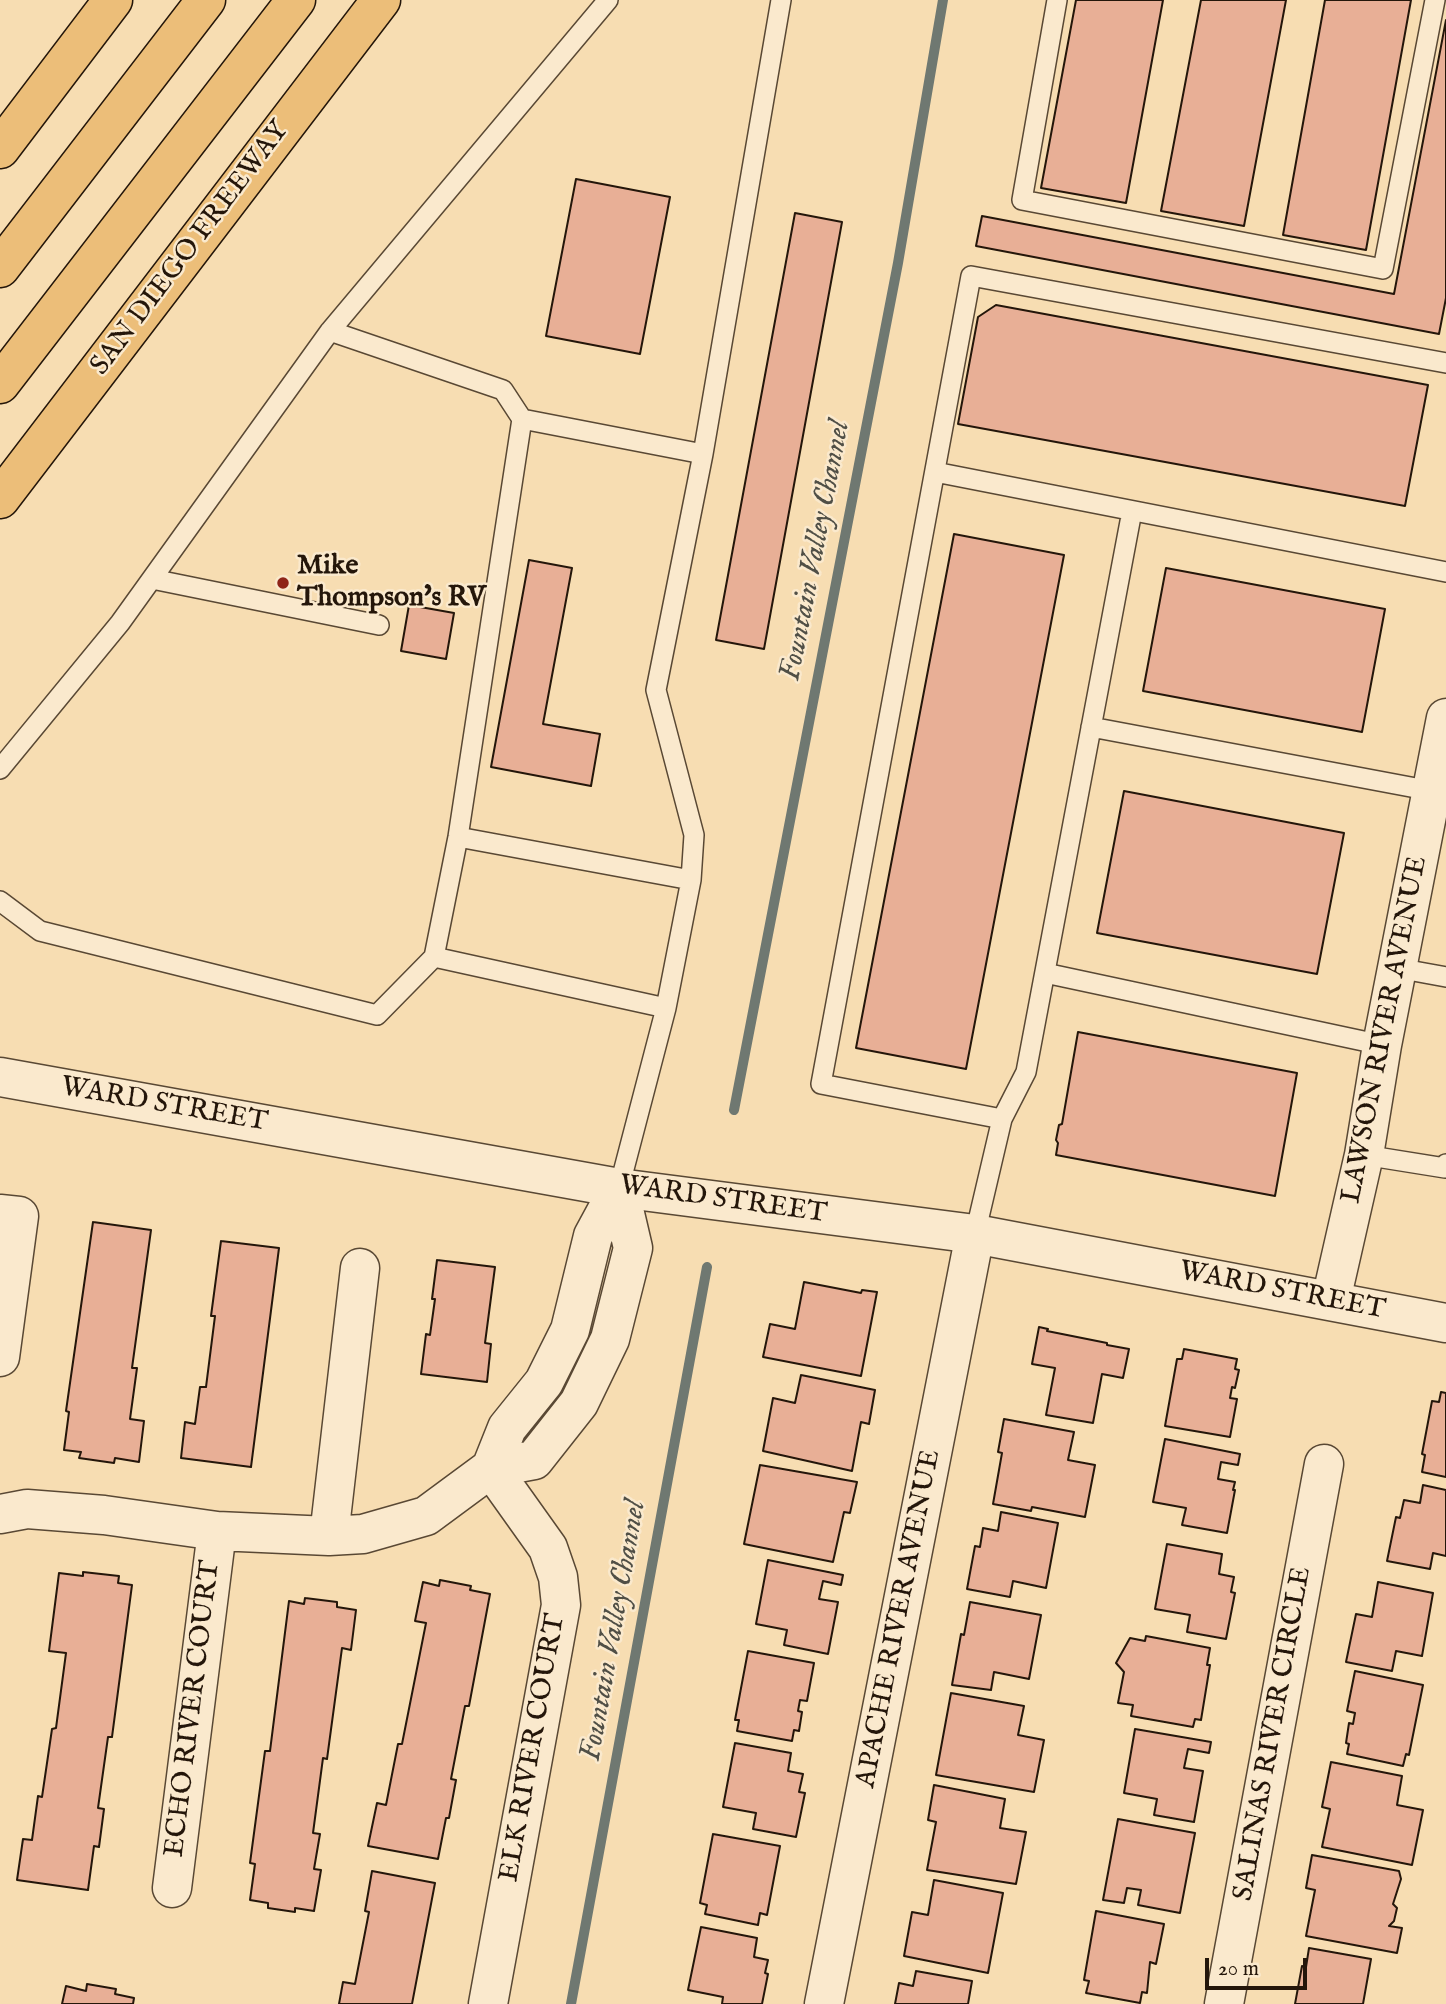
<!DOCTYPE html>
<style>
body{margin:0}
#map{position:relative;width:1446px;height:2004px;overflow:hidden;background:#f7ddb2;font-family:"IM FELL English",serif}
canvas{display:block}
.scale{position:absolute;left:1205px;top:1958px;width:102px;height:32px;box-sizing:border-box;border:4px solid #24160a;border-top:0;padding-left:9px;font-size:21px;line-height:24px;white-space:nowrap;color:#24160a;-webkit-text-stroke:5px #fae9cd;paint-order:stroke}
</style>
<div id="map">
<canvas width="1446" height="2004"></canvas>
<div class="scale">20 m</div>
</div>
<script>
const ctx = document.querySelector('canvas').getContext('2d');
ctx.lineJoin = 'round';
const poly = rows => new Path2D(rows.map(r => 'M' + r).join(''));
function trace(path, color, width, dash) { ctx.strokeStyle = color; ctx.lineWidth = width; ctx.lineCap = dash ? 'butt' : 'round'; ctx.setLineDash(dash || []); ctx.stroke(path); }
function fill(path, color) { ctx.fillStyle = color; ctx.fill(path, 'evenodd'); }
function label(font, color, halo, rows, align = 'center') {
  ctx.font = font + ' "IM FELL English",serif'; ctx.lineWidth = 5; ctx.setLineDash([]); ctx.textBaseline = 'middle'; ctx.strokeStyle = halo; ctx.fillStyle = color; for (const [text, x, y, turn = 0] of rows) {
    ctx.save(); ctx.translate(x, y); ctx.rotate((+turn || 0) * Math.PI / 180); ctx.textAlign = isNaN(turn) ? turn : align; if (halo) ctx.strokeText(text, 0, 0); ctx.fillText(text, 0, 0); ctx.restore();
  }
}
const stream = poly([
 [734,1110,898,263,943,0],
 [571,2004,707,1267]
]);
const building = poly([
 [1076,0,1163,0,1126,203,1041,188,1076,0],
 [1201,0,1286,0,1244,226,1161,211,1201,0],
 [1325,0,1411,0,1366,250,1283,235,1325,0],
 [1446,20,1446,298,1439,334,976,246,982,216,1394,294,1446,20],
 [576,179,670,197,640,354,546,336,576,179],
 [795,213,842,222,764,649,716,640,795,213],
 [996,305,1428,385,1405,506,958,424,978,317,996,305],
 [954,534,1064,555,966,1069,856,1048,954,534],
 [529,560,572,568,543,724,600,734,591,786,491,767,529,560],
 [1166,568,1385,609,1362,732,1143,691,1166,568],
 [409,605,454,613,446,659,401,651,409,605],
 [1124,791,1344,833,1317,974,1097,933,1124,791],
 [1078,1032,1297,1073,1275,1196,1056,1155,1058,1143,1056,1140,1059,1125,1062,1124,1078,1032],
 [93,1222,151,1230,132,1368,137,1368,130,1419,144,1421,139,1462,115,1458,114,1463,79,1458,81,1452,64,1450,69,1412,66,1411,93,1222],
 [221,1241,279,1248,251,1467,181,1458,185,1422,195,1424,200,1387,206,1387,215,1316,211,1316,221,1241],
 [437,1260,495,1267,485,1343,491,1344,487,1382,421,1374,426,1334,430,1335,435,1299,432,1299,437,1260],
 [804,1282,861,1293,862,1290,877,1292,861,1376,763,1357,770,1324,795,1329,804,1282],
 [1039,1327,1048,1329,1047,1331,1107,1343,1107,1345,1129,1349,1123,1378,1102,1374,1093,1423,1046,1415,1055,1368,1032,1364,1039,1327],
 [1184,1349,1237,1359,1235,1369,1239,1370,1235,1388,1232,1387,1230,1398,1237,1399,1230,1437,1165,1426,1177,1359,1182,1359,1184,1349],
 [801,1375,875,1390,869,1424,861,1422,852,1471,763,1451,773,1398,795,1403,801,1375],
 [1441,1392,1446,1393,1446,1477,1422,1472,1425,1455,1422,1454,1432,1401,1439,1402,1441,1392],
 [1004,1419,1074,1432,1068,1460,1095,1465,1085,1517,1032,1507,1031,1511,993,1504,1002,1453,998,1452,1004,1419],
 [1165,1439,1240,1454,1238,1465,1221,1462,1218,1479,1235,1482,1233,1490,1235,1490,1227,1533,1182,1525,1186,1508,1153,1502,1165,1439],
 [760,1465,857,1482,850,1513,844,1512,833,1562,744,1544,760,1465],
 [1423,1485,1446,1490,1446,1556,1433,1553,1430,1569,1387,1561,1396,1517,1400,1518,1404,1500,1420,1503,1423,1485],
 [1001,1512,1058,1523,1046,1588,1013,1581,1010,1597,967,1589,975,1546,980,1547,983,1528,998,1531,1001,1512],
 [1167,1544,1222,1554,1219,1574,1234,1577,1231,1592,1235,1593,1226,1639,1187,1632,1190,1615,1155,1609,1167,1544],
 [768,1560,843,1575,841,1585,823,1581,819,1599,838,1602,828,1654,784,1645,787,1630,756,1624,768,1560],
 [83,1572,119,1576,118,1583,132,1585,112,1737,108,1737,98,1808,104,1809,99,1847,94,1846,88,1890,17,1880,23,1839,32,1840,38,1796,42,1797,52,1729,56,1728,66,1653,49,1651,59,1573,83,1576,83,1572],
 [440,1580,471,1586,470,1590,490,1594,469,1706,465,1706,451,1779,456,1780,449,1818,446,1818,438,1859,368,1846,377,1803,386,1805,398,1744,402,1744,426,1623,415,1621,423,1582,439,1586,440,1580],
 [1378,1582,1433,1593,1422,1656,1396,1651,1392,1671,1346,1662,1356,1614,1372,1617,1378,1582],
 [305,1598,337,1602,337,1607,356,1610,351,1650,342,1648,327,1759,323,1758,313,1833,320,1834,314,1869,321,1870,314,1911,295,1908,295,1912,268,1908,268,1903,250,1900,255,1864,250,1863,265,1751,270,1751,289,1601,304,1604,305,1598],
 [970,1602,1041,1615,1029,1679,994,1672,991,1690,952,1685,961,1634,964,1635,970,1602],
 [1146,1636,1210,1648,1207,1665,1210,1665,1201,1720,1195,1719,1193,1727,1131,1716,1133,1705,1118,1703,1124,1672,1116,1663,1130,1638,1145,1641,1146,1636],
 [748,1651,814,1663,807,1701,800,1700,798,1711,802,1712,799,1731,794,1730,792,1741,737,1731,739,1720,735,1720,748,1651],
 [1355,1671,1423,1685,1409,1755,1406,1754,1403,1766,1347,1754,1349,1744,1346,1743,1349,1723,1353,1724,1355,1713,1347,1711,1355,1671],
 [951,1693,1024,1706,1018,1735,1044,1740,1034,1792,936,1775,951,1693],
 [1135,1729,1211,1742,1209,1753,1188,1749,1184,1768,1203,1771,1194,1822,1154,1815,1157,1799,1124,1793,1135,1729],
 [735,1743,791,1753,788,1771,803,1774,799,1792,805,1793,796,1837,753,1829,756,1813,723,1807,735,1743],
 [1331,1762,1402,1776,1397,1805,1423,1810,1412,1865,1322,1847,1330,1809,1322,1807,1331,1762],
 [934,1785,1005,1799,1000,1828,1026,1832,1016,1884,927,1870,936,1822,928,1820,934,1785],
 [1118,1819,1195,1833,1180,1913,1138,1905,1141,1890,1127,1888,1124,1903,1103,1900,1118,1819],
 [713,1834,780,1846,767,1915,760,1913,758,1925,705,1914,707,1905,700,1903,713,1834],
 [1312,1855,1399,1871,1401,1879,1393,1904,1397,1908,1394,1921,1389,1926,1402,1928,1397,1953,1306,1936,1315,1890,1306,1888,1312,1855],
 [372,1871,435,1883,412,2004,339,2004,343,1982,355,1984,369,1912,365,1911,372,1871],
 [934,1880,1003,1893,988,1973,904,1956,912,1912,928,1915,934,1880],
 [1096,1911,1164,1924,1156,1964,1150,1962,1147,1993,1142,1992,1140,2003,1086,1993,1089,1981,1084,1980,1096,1911],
 [701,1927,757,1938,754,1957,768,1960,765,1973,768,1974,762,2004,722,2004,723,1997,688,1990,701,1927],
 [1309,1948,1371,1959,1363,2004,1295,2004,1302,1966,1306,1967,1309,1948],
 [916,1971,972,1981,968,2004,895,2004,899,1983,913,1986,916,1971],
 [87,1984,116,1989,115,1994,134,1998,133,2004,62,2004,66,1986,86,1991,87,1984]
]);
const service = poly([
 [1057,0,1022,200,1383,269,1435,0],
 [330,331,503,390,522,419,703,454],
 [935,472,1446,572],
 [152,579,379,625],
 [1091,727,1432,791],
 [0,769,120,623,330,331,608,0],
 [458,837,691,880],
 [0,901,40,931,377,1015,434,957,666,1008,619,1188],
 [434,957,458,837,522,419],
 [1397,968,1446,977],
 [1045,973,1382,1045],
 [666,1008,691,880,694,835,656,690,703,454,781,0],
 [1002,1119,1026,1072,1132,511],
 [1364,1155,1445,1168,1446,1164],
 [975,1234,1002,1119,821,1084,971,276,1446,363]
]);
const minor = poly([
 [0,1214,19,1216,0,1357],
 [1331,1300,1364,1155,1382,1045,1446,718],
 [491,1468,507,1428,544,1382,570,1330,593,1236,619,1188],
 [0,1514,27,1509,104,1515,217,1531,329,1536,363,1534,426,1516,491,1468,534,1460,579,1403,610,1339,633,1248,619,1188],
 [329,1536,360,1268],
 [172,1888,217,1531],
 [488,2004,561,1605,558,1577,548,1548,491,1468],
 [824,2004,975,1234],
 [1224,2004,1324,1464]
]);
const tertiary = poly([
 [0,1077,619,1188,975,1234,1446,1323]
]);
const motorway = poly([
 [0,149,113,0],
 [0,268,206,0],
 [0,384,296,0],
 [0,499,381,0]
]);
const markers = [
 [283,583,7,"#8f2418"]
];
const streetNames = [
 ["SAN DIEGO FREEWAY",191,249,-53],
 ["LAWSON RIVER AVENUE",1386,1030,-79],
 ["WARD STREET",164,1106,10],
 ["WARD STREET",723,1201,8],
 ["WARD STREET",1282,1292,11],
 ["APACHE RIVER AVENUE",900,1619,-79],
 ["ECHO RIVER COURT",194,1709,-83],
 ["SALINAS RIVER CIRCLE",1274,1734,-80],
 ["ELK RIVER COURT",534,1748,-80]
];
const poiNames = [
 ["Mike",297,567],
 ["Thompson's RV",297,599]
];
const waterNames = [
 ["Fountain Valley Channel",817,551,-79],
 ["Fountain Valley Channel",615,1631,-80]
];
trace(stream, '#6f7871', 10);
fill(building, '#e8af96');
trace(building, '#24160a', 2);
trace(service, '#594834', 22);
trace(minor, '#594834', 41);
trace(tertiary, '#594834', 41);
trace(motorway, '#24160a', 41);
trace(service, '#fae9cd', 19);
trace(minor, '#fae9cd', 38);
trace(tertiary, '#fae9cd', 38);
trace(motorway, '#ecbe79', 38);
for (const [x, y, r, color] of markers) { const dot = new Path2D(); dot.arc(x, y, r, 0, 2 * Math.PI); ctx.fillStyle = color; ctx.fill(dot); trace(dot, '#fae9cd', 2.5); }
label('28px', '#24160a', '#fae9cd', streetNames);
label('bold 28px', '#24160a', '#fae9cd', poiNames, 'left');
label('italic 30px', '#504f46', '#fae9cd', waterNames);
</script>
